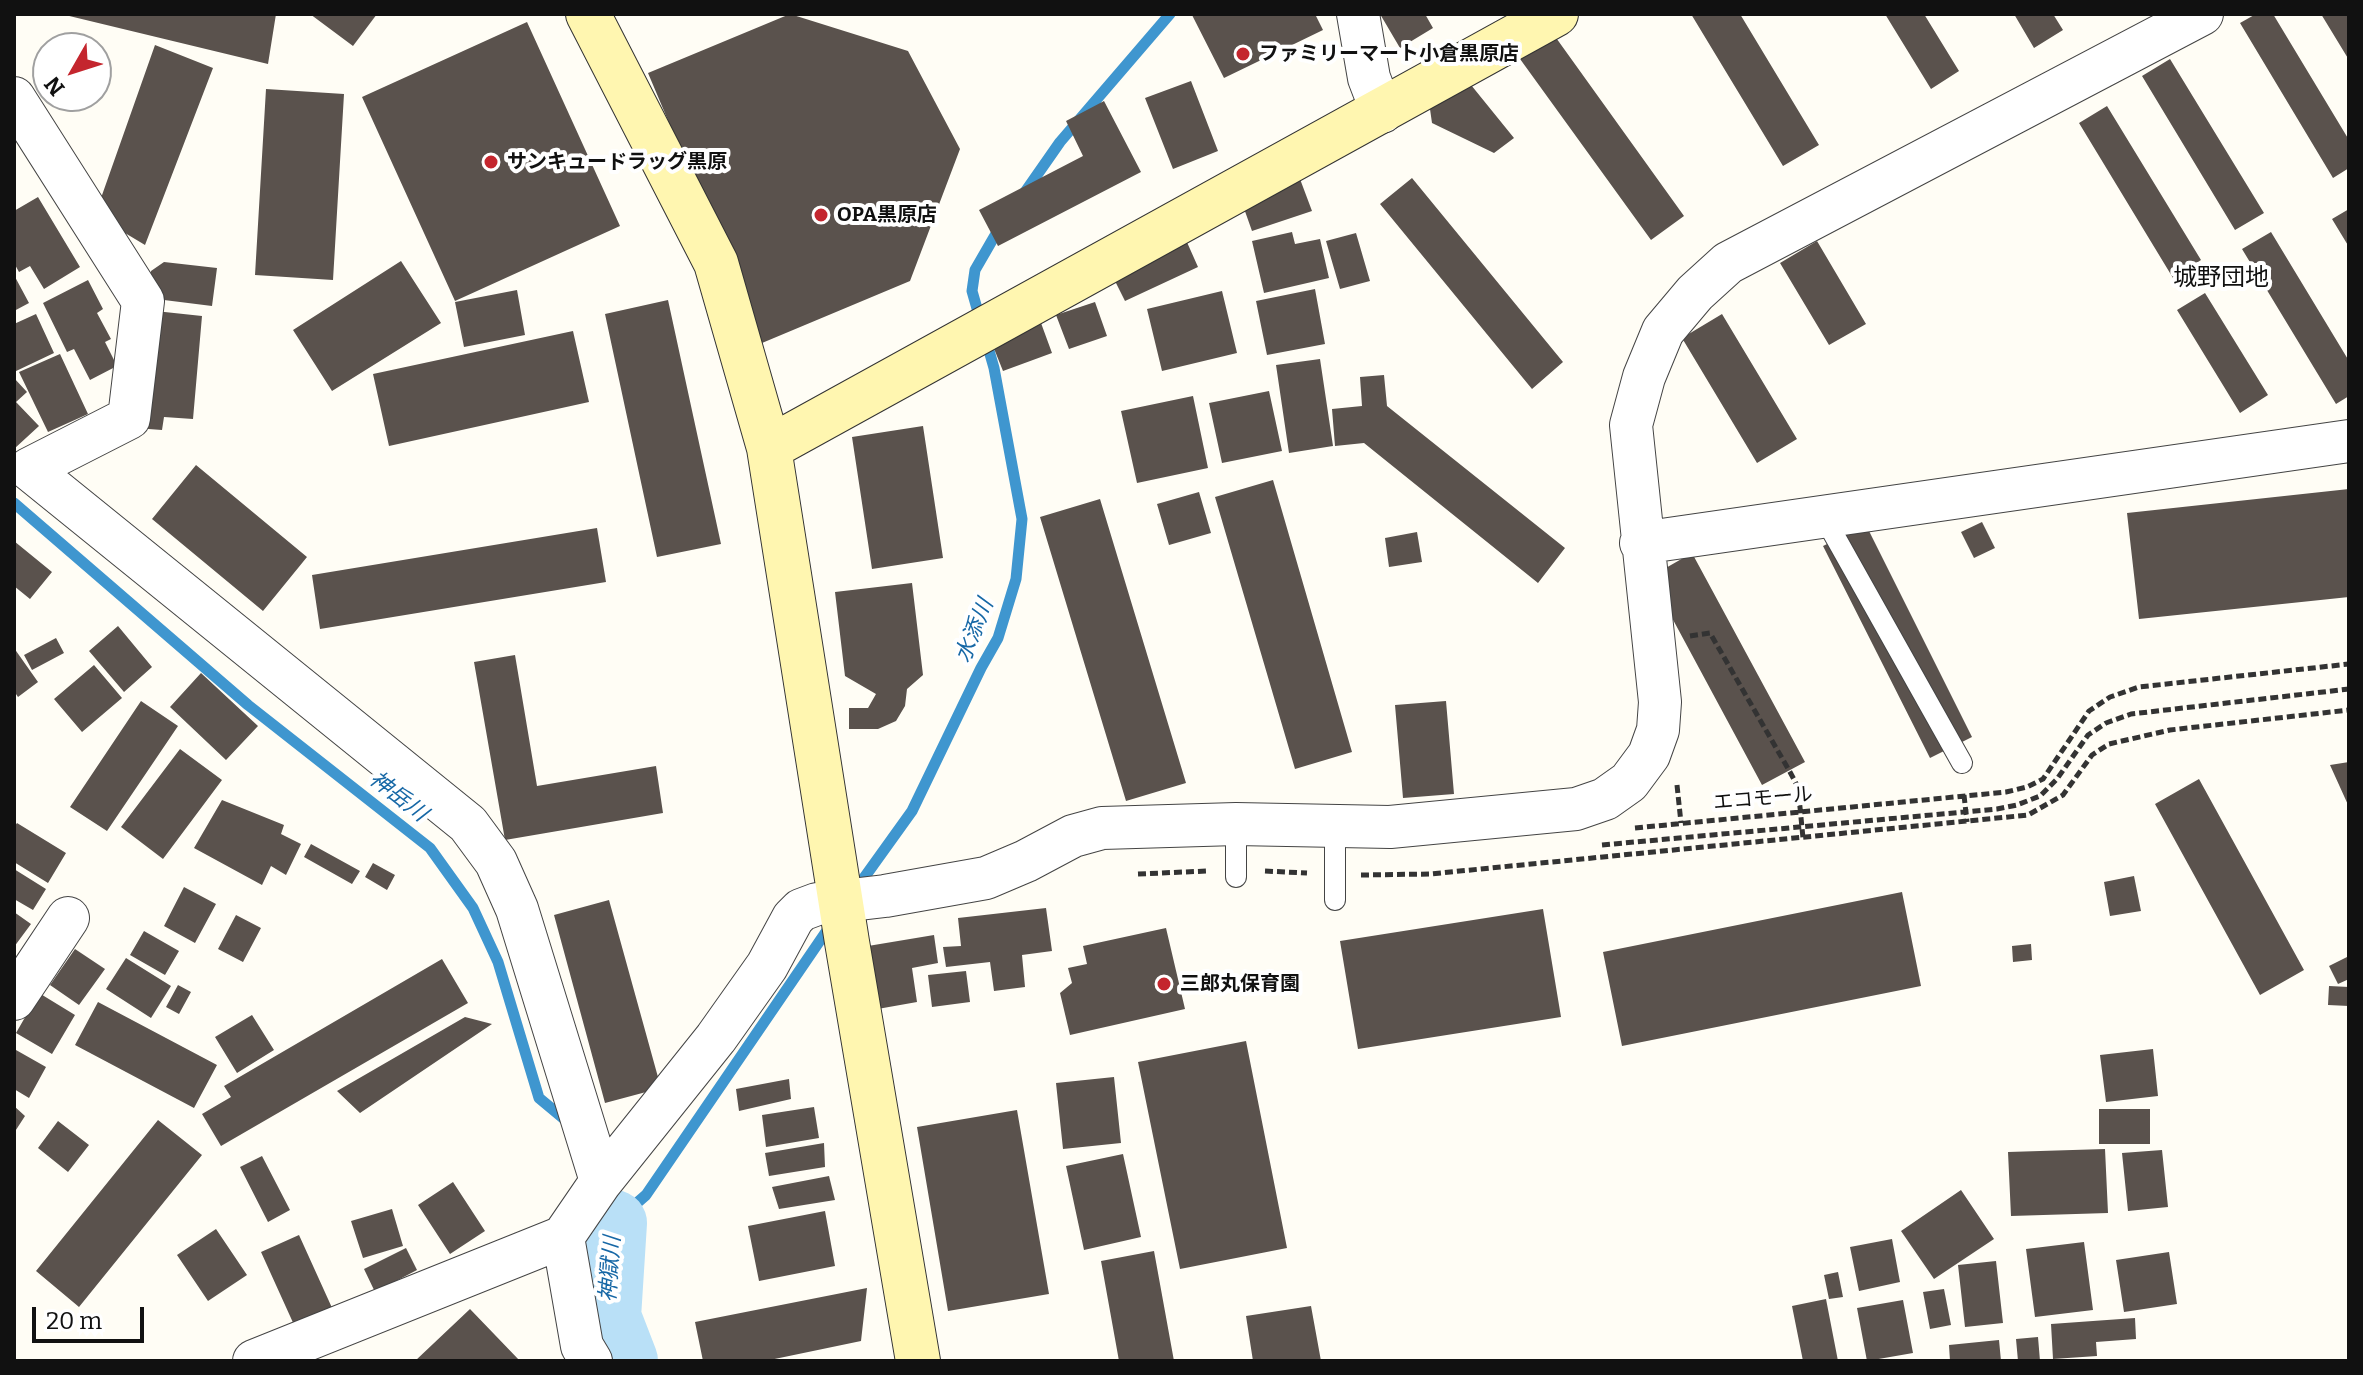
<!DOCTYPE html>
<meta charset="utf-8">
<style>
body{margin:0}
#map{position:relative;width:2363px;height:1375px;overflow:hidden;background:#fffdf5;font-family:Bitter,serif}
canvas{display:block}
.frame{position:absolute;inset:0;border:16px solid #111;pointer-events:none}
.north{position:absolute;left:32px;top:32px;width:80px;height:80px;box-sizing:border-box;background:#fff;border:2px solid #a0a0a0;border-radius:50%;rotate:231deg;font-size:22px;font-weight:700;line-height:32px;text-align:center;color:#111}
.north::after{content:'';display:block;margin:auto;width:28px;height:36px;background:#c4262e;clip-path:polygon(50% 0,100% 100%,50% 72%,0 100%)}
.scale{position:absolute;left:32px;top:1307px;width:112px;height:36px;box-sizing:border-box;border:4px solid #111;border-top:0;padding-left:10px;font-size:24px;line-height:28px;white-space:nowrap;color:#111;-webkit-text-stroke:6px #fff;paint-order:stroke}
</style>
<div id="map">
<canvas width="2363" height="1375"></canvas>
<div class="frame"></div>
<div class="north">N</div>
<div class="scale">20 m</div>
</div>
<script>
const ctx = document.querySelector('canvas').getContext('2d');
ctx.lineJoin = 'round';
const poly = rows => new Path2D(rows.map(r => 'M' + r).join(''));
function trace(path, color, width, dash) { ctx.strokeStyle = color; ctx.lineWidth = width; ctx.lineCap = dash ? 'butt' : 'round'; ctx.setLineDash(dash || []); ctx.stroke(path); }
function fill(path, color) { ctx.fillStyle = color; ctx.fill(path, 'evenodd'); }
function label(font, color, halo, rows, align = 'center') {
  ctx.font = font + ' Bitter,"Noto Sans JP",serif'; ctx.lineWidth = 8; ctx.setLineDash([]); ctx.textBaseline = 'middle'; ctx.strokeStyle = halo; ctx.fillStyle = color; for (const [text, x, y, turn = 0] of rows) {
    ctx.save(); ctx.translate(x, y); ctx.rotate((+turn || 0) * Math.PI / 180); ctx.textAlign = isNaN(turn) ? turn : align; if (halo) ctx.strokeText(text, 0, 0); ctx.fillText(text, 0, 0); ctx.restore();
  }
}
const stream = poly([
 [1023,195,1060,142,1170,14],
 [980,319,972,291,975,270,1001,225],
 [14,503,248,705,430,848,473,908,498,962,539,1098,569,1123],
 [856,889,912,811,981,668,998,638,1016,579,1022,519,994,368,986,340],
 [597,1203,601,1214,614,1223,646,1195,832,923]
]);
const river = poly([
 [614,1223,608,1317,625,1361]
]);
const building = poly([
 [61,14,276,14,268,64],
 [310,14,377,14,353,46],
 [790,14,908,51,960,149,910,281,762,343,648,73],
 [1315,14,1323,30,1224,78,1192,15],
 [1380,14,1425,14,1433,28,1400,48],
 [1691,14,1740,14,1819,145,1783,166],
 [1885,14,1924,14,1959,71,1931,89],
 [2014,14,2053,14,2063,30,2034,48],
 [2256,14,2273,14,2349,140,2349,168,2333,178,2240,23],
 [2321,14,2349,14,2349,60],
 [527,22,620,226,455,301,362,97],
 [1549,28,1684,216,1651,240,1515,52],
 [155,45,213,68,145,245,95,215],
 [2170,59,2264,213,2235,230,2142,76],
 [1467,80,1514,138,1494,153,1432,123,1430,109],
 [1191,81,1218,151,1173,169,1145,98],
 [266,89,344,94,333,280,255,275],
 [1104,101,1141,172,998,246,979,210,1083,156,1066,121],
 [2107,106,2201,260,2173,278,2079,123],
 [1412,178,1563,362,1532,389,1380,204],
 [1300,179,1312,211,1252,231,1241,200],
 [38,197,80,267,44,289,30,266,19,272,14,263,14,211],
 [2349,209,2349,247,2332,219],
 [1292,232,1295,244,1320,239,1329,278,1264,293,1252,241],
 [2271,232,2349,361,2349,396,2336,404,2242,249],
 [1356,233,1370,281,1340,289,1326,241],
 [1186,240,1198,267,1125,301,1112,275],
 [1817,241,1866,324,1829,345,1780,263],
 [401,261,441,323,332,391,293,330],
 [164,262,217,268,212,306,148,298,151,271],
 [14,275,29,303,14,311],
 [88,280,103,309,97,313,111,339,105,342,117,366,90,380,74,349,67,352,43,303],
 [1315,289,1325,344,1267,355,1256,301],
 [517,290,525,335,464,347,455,302],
 [1222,291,1237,353,1162,371,1147,309],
 [2205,293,2268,395,2240,413,2177,310],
 [668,300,721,544,657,557,605,314],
 [1095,302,1107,336,1069,349,1056,315],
 [146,310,202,316,193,419,164,417,162,430,135,428],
 [36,314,54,353,14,372,14,324],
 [1722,314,1797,439,1757,463,1682,338],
 [1041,323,1052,353,1003,371,991,341],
 [573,331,589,402,389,446,373,374],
 [60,354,88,414,48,432,19,372],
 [1320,359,1333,446,1289,453,1276,365],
 [1384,375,1387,406,1565,548,1538,583,1364,443,1335,446,1332,409,1362,406,1360,377],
 [14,378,27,392,16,402,39,426,14,449],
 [1269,391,1282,451,1222,463,1209,403],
 [1193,396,1208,468,1137,483,1121,411],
 [923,426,943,558,872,569,852,437],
 [196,465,307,557,263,611,152,519],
 [1273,480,1352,752,1295,769,1215,497],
 [2349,489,2349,597,2139,619,2127,513],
 [1199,492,1211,533,1169,545,1157,504],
 [1100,499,1186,783,1126,801,1040,517],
 [1982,522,1995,548,1974,558,1961,532],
 [1866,525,1972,737,1930,758,1823,546],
 [597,528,606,582,320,629,312,575],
 [1417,532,1422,562,1389,567,1385,538],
 [14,541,52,572,30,599,14,586],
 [1692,553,1805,762,1762,785,1650,577],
 [912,583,923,675,907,689,905,706,896,721,878,729,849,729,849,708,868,708,876,694,845,676,835,592],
 [118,626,152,667,124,692,89,651],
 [56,638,64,653,32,670,24,655],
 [14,648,38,682,18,697,14,691],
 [515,655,537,786,656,766,663,813,505,840,474,662],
 [94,665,122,698,82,732,54,699],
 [201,673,258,726,226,760,170,707],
 [141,701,178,726,107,831,70,807],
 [1446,701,1454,794,1403,798,1395,705],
 [180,749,222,780,163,859,121,827],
 [2349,762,2349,807,2330,765],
 [2199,779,2304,970,2260,995,2155,804],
 [222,800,284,825,281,834,301,844,286,875,271,866,262,885,194,848],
 [17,823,66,853,48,883,14,862,14,827],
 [311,844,360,871,352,884,304,857],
 [373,863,395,875,387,890,365,877],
 [14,869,46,889,33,910,14,899],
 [2134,876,2141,911,2110,916,2104,882],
 [184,887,216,904,195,943,164,926],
 [1902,892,1921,986,1622,1046,1603,952],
 [609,900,661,1088,605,1103,554,915],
 [1046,908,1052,951,1022,955,1025,987,994,991,990,962,946,967,943,947,961,946,958,918],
 [1543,909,1561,1017,1358,1049,1340,941],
 [14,912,31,924,14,947],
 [236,915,261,928,243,962,218,949],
 [1166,928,1185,1009,1070,1035,1060,993,1072,983,1068,968,1087,964,1083,946],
 [144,931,179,951,165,975,130,955],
 [934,935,938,963,912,968,917,1002,872,1010,862,947],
 [2031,944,2032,960,2013,962,2012,946],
 [75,949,105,969,79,1005,50,985],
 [2349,956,2349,979,2338,984,2329,966],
 [126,958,171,986,151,1018,106,989],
 [442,959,468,1003,221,1146,202,1114,231,1097,224,1086],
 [966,971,970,1002,932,1007,928,975],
 [178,985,191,992,179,1014,166,1007],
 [2329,986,2349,987,2349,1006,2328,1005],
 [39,993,75,1015,52,1054,16,1033],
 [98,1002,217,1065,194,1108,75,1045],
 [252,1015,274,1050,237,1073,215,1037],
 [465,1017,492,1024,360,1113,337,1091],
 [1246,1041,1287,1248,1180,1269,1138,1062],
 [2153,1049,2158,1096,2106,1102,2100,1055],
 [16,1050,46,1067,29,1098,14,1089,14,1054],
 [1114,1077,1121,1143,1063,1149,1056,1083],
 [789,1079,791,1099,739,1111,736,1089],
 [14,1106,25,1116,14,1133],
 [814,1107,819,1138,766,1147,762,1115],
 [2099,1109,2150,1109,2150,1144,2099,1144],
 [1017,1110,1049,1294,948,1311,917,1127],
 [158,1120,202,1155,79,1307,36,1271],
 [58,1121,89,1145,68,1172,38,1148],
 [824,1143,825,1167,769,1176,765,1153],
 [2105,1149,2108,1213,2011,1216,2008,1152],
 [2162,1150,2168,1207,2128,1211,2122,1153],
 [1123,1154,1141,1237,1084,1250,1066,1166],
 [262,1156,290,1210,268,1222,240,1167],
 [829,1176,835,1200,779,1209,772,1187],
 [453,1182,485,1231,450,1254,418,1205],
 [1961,1190,1994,1239,1934,1279,1901,1231],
 [392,1209,403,1246,363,1258,351,1221],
 [825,1211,835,1266,759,1281,748,1226],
 [216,1229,247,1275,208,1301,177,1255],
 [299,1235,333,1310,295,1327,261,1252],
 [1892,1239,1900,1282,1859,1291,1850,1247],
 [2084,1242,2093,1310,2035,1317,2026,1249],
 [406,1248,417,1270,375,1292,364,1269],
 [1154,1251,1174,1361,1119,1361,1101,1261],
 [2169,1252,2177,1304,2124,1312,2116,1260],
 [1996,1261,2003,1323,1965,1327,1958,1265],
 [1838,1272,1843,1297,1829,1299,1824,1275],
 [867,1288,861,1341,765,1361,703,1361,695,1322],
 [1944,1289,1951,1325,1930,1329,1923,1292],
 [1826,1299,1838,1361,1803,1361,1792,1306],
 [1903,1300,1913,1353,1867,1361,1857,1308],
 [1311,1306,1321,1361,1253,1361,1246,1316],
 [470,1309,520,1361,415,1361],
 [2135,1318,2136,1339,2096,1342,2097,1356,2053,1359,2051,1324],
 [2038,1337,2040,1361,2018,1361,2016,1339],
 [1999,1340,2001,1361,1950,1361,1949,1345]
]);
const path = poly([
 [1690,636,1710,633,1790,772,1798,787,1803,838],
 [1677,785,1681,823],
 [1964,795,1967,822],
 [1635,828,2006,792,2027,787,2043,779,2089,711,2110,697,2139,687,2349,664],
 [1602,845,1997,809,2017,805,2040,796,2057,779,2088,735,2106,723,2131,714,2349,689],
 [1265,871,1307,873],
 [1138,874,1207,871],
 [1361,875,1430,874,2028,815,2063,795,2092,755,2109,744,2170,730,2349,710]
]);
const lane = poly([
 [1824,517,1962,763],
 [1236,824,1236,877],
 [1335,824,1335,900]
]);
const street = poly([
 [1358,14,1369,78,1382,112],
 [14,98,143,301,129,418,29,469,468,824,496,862,517,909,601,1181],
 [1641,543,2349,441],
 [14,999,68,918],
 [563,1237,582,1346,591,1361],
 [254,1361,563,1237,600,1183,716,1038,767,966,793,918,801,910,817,904,885,896,986,878,1026,861,1073,836,1102,828,1236,824,1390,827,1576,809,1605,799,1629,782,1649,755,1658,730,1660,702,1631,425,1644,377,1663,331,1695,293,1728,263,2202,14]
]);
const secondary = poly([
 [588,14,716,263,769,448,847,942,918,1361],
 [769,448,1556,14]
]);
const markers = [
 [1243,54,8,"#c4262e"],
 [491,162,8,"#c4262e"],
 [821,215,8,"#c4262e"],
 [1164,984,8,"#c4262e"]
];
const poiNames = [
 ["ファミリーマート小倉黒原店",1259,54],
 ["サンキュードラッグ黒原",507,162],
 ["OPA黒原店",837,215],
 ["三郎丸保育園",1180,984]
];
const streetNames = [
 ["エコモール",1763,799,-5]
];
const waterNames = [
 ["水添川",975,631,-68],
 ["神岳川",398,797,38],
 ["神獄川",611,1269,-86]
];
const quarterNames = [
 ["城野団地",2221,278]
];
trace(stream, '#3f96cf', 11);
trace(river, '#b9e0f7', 66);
fill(building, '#5a524d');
trace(lane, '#444', 22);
trace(street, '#444', 44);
trace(secondary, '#333', 46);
trace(path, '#333', 5, [8, 4]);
trace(lane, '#fff', 20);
trace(street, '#fff', 42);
trace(secondary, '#fff6b0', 44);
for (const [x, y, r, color] of markers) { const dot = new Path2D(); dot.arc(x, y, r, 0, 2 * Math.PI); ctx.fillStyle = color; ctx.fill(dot); trace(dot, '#fff', 3); }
label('bold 20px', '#111', '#fff', poiNames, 'left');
label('20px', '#111', '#fff', streetNames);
label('italic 22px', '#1768a6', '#fff', waterNames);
label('24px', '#111', '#fff', quarterNames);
</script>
